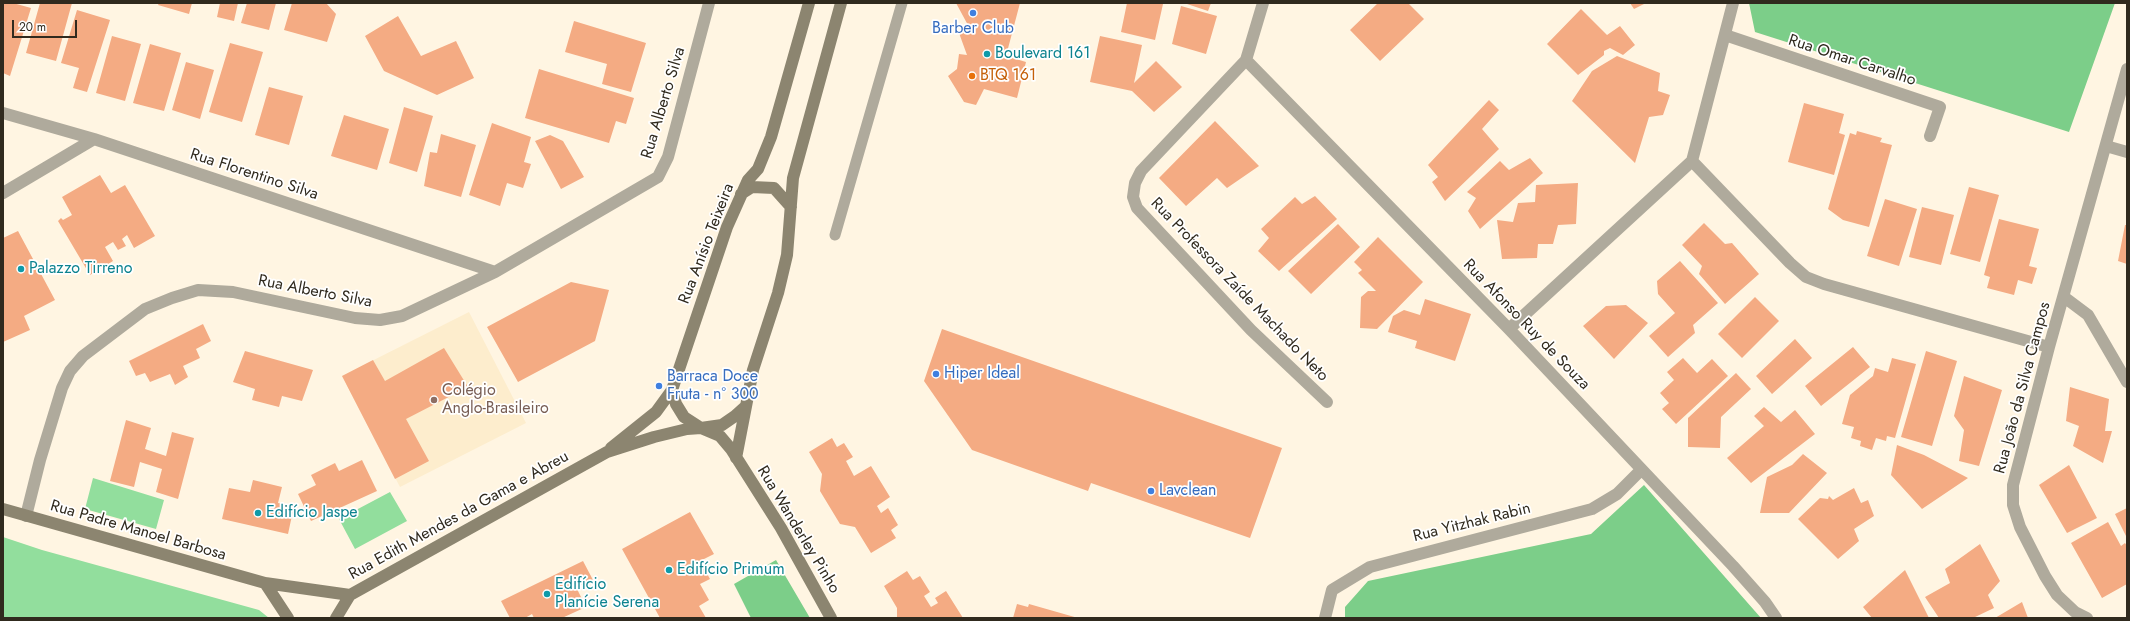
<!DOCTYPE html>
<meta charset="utf-8">
<style>
body{margin:0}
#map{position:relative;width:2130px;height:621px;overflow:hidden;background:#fff5e2;font-family:Jost,sans-serif}
canvas{display:block}
.frame{position:absolute;inset:0;border:4px solid #302a1e;pointer-events:none}
.scale{position:absolute;left:12px;top:20px;width:65px;height:18px;box-sizing:border-box;border:2px solid #302a1e;border-top:0;padding-left:5px;font-size:12px;line-height:14px;white-space:nowrap;color:#302a1e;-webkit-text-stroke:3px #fff;paint-order:stroke}
</style>
<div id="map">
<canvas width="2130" height="621"></canvas>
<div class="frame"></div>
<div class="scale">20 m</div>
</div>
<script>
const ctx = document.querySelector('canvas').getContext('2d');
ctx.lineJoin = 'round';
function fill(path, color) { ctx.fillStyle = color; ctx.fill(path, 'evenodd'); }
const poly = rows => new Path2D(rows.map(r => 'M' + r).join(''));
function trace(path, color, width, dash) { ctx.strokeStyle = color; ctx.lineWidth = width; ctx.lineCap = dash ? 'butt' : 'round'; ctx.setLineDash(dash || []); ctx.stroke(path); }
function label(font, color, halo, rows, align = 'center') {
  ctx.font = font + ' Jost,sans-serif'; ctx.lineWidth = 3.5; ctx.setLineDash([]); ctx.textBaseline = 'middle'; ctx.strokeStyle = halo; ctx.fillStyle = color; for (const [text, x, y, turn = 0] of rows) {
    ctx.save(); ctx.translate(x, y); ctx.rotate((+turn || 0) * Math.PI / 180); ctx.textAlign = isNaN(turn) ? turn : align; if (halo) ctx.strokeText(text, 0, 0); ctx.fillText(text, 0, 0); ctx.restore();
  }
}
const built = poly([
 [469,312,526,423,400,487,342,376]
]);
const green = poly([
 [93,478,164,500,156,529,85,509],
 [390,492,407,521,355,549,339,519],
 [3,537,42,550,259,610,269,618,3,618]
]);
const forest = poly([
 [1749,3,2115,3,2069,132,1755,32],
 [1644,485,1761,618,1345,618,1345,607,1368,581,1591,534],
 [776,560,810,618,751,618,734,584]
]);
const building = poly([
 [3,3,13,3,31,8,10,76,3,73],
 [40,3,72,3,56,61,26,53],
 [159,3,192,3,189,14,158,5],
 [220,3,238,3,234,21,217,17],
 [247,3,276,3,269,30,241,23],
 [292,3,326,3,336,14,327,42,284,30],
 [956,3,1020,3,1006,56,1026,62,1017,98,984,89,976,105,964,102,948,76,957,69,959,54,967,55,959,33,969,27],
 [1127,3,1163,4,1155,40,1121,32],
 [1184,3,1211,3,1208,11],
 [1378,3,1408,3,1424,19,1380,61,1350,30],
 [1630,3,1646,3,1634,9],
 [1181,6,1217,16,1206,54,1172,44],
 [1581,9,1607,35,1620,26,1635,45,1623,55,1610,48,1604,51,1604,55,1578,75,1547,44],
 [77,10,110,20,87,92,73,88,79,68,61,63],
 [398,16,421,56,456,41,474,78,437,95,384,71,365,36],
 [574,21,646,43,631,92,602,84,607,64,565,52],
 [112,36,141,44,125,101,96,93],
 [1100,36,1142,45,1134,83,1156,61,1182,87,1154,112,1132,91,1090,82],
 [230,43,263,52,242,122,209,112],
 [150,44,181,53,164,111,133,103],
 [1617,56,1660,73,1658,91,1670,95,1663,115,1649,117,1635,163,1572,101,1592,71],
 [186,62,214,70,200,119,172,110],
 [539,69,634,98,626,124,616,121,609,143,525,118],
 [269,87,303,96,289,145,255,135],
 [1489,100,1499,110,1482,129,1499,149,1445,201,1432,182,1438,177,1428,165],
 [1804,103,1844,114,1839,133,1845,135,1834,175,1788,162],
 [404,107,433,116,417,172,389,163],
 [344,115,389,129,377,170,331,156],
 [1215,121,1259,166,1227,188,1217,178,1186,206,1159,178],
 [492,123,531,137,524,162,531,164,523,188,507,183,500,206,469,195],
 [1857,131,1882,138,1880,142,1892,145,1869,227,1843,220,1828,209,1850,133,1856,135],
 [441,134,476,145,461,197,424,186,430,152,437,153],
 [550,135,563,141,584,177,561,189,535,141],
 [1530,158,1543,173,1480,229,1468,211,1476,198,1467,192,1500,161,1509,170],
 [100,175,111,193,125,185,155,236,134,248,127,235,122,239,126,246,118,250,113,242,105,247,113,261,90,275,58,221,61,218,63,220,72,215,62,197],
 [1578,183,1576,224,1558,225,1553,244,1538,244,1537,258,1502,259,1497,220,1513,222,1518,203,1535,202,1536,185],
 [1969,187,1999,195,1980,262,1950,254],
 [1315,196,1337,219,1279,271,1258,251,1269,238,1261,229,1295,197,1302,204],
 [1885,199,1917,209,1899,266,1867,256],
 [1922,207,1954,215,1941,265,1909,257],
 [1999,219,2039,229,2029,266,2037,268,2032,284,2018,280,2014,295,1987,288,1990,277,1984,275],
 [1704,223,1725,244,1732,243,1759,274,1725,304,1699,274,1702,266,1682,245],
 [1338,224,1360,247,1311,294,1288,271],
 [2125,225,2127,225,2127,264,2118,261],
 [18,231,55,300,24,316,30,330,3,342,3,238],
 [1378,237,1423,282,1377,329,1360,328,1361,297,1368,291,1376,291,1358,273,1362,270,1354,262],
 [1680,261,1718,303,1693,325,1695,333,1668,357,1649,336,1675,313,1658,294,1657,281],
 [571,282,609,290,595,341,518,382,487,327],
 [1755,297,1779,321,1742,358,1718,334],
 [1425,299,1471,314,1455,361,1415,348,1417,341,1388,332,1393,316,1404,310,1420,315],
 [1626,305,1648,323,1614,359,1583,326,1606,306],
 [203,324,211,341,196,349,200,358,183,366,188,377,175,385,170,374,150,382,145,373,136,376,129,361],
 [942,329,1282,448,1250,538,1091,483,1088,491,972,450,924,381],
 [1795,339,1812,358,1772,394,1756,376],
 [1853,347,1870,367,1821,406,1805,386],
 [444,348,468,387,406,419,429,461,395,479,342,376,373,360,385,381],
 [245,351,313,370,302,401,282,396,279,407,252,400,255,389,233,382],
 [1926,351,1957,361,1932,446,1901,437],
 [1683,358,1697,373,1712,359,1728,376,1676,424,1662,409,1669,403,1660,393,1674,380,1667,372],
 [1892,358,1916,364,1895,438,1887,436,1886,441,1876,438,1872,450,1860,446,1861,441,1851,438,1854,427,1842,424,1850,395,1873,376,1875,368,1888,372],
 [1736,373,1751,389,1721,417,1720,448,1688,447,1688,418],
 [1964,376,2002,390,1979,466,1959,461,1964,430,1954,416],
 [2070,387,2109,399,2105,431,2112,431,2103,463,2073,446,2079,426,2066,421],
 [1764,407,1781,422,1795,410,1815,434,1751,483,1727,458,1764,426,1754,416],
 [126,420,151,428,145,449,166,456,172,432,194,438,178,499,156,492,162,469,140,462,134,487,110,481],
 [832,438,837,447,844,443,853,457,846,461,854,476,871,466,890,497,877,506,881,513,888,508,898,525,891,530,896,538,871,553,855,527,840,524,820,491,822,474,809,452],
 [1897,445,1924,455,1968,478,1922,509,1891,475],
 [1803,454,1827,473,1789,513,1760,513,1767,477,1792,465],
 [362,460,377,491,311,521,298,494,316,485,311,475,335,463,339,471],
 [2069,465,2097,518,2067,533,2039,485],
 [253,480,282,487,278,503,294,506,288,534,222,519,229,488,250,492],
 [1854,488,1861,503,1868,500,1874,516,1854,529,1859,541,1838,559,1798,519,1820,498,1828,499,1829,496,1833,500],
 [2127,508,2127,538,2115,514],
 [690,512,714,554,700,561,710,579,700,584,709,600,699,606,706,618,660,618,622,549],
 [2108,522,2121,546,2125,543,2127,546,2127,584,2102,598,2071,543],
 [1980,544,2000,581,1988,595,1994,608,1973,618,1939,618,1925,597,1950,583,1945,569],
 [583,561,593,580,576,587,586,607,562,618,534,618,532,614,525,618,510,618,501,601],
 [1905,570,1929,618,1872,618,1863,607],
 [907,571,913,580,920,576,930,592,924,596,931,607,938,603,935,598,946,591,963,618,897,618,897,608,884,586],
 [2022,602,2028,618,1995,618],
 [1017,604,1028,607,1029,604,1078,618,1013,618]
]);
const lane = poly([
 [835,235,902,3]
]);
const street = poly([
 [1263,3,1246,60,1141,171,1135,183,1133,197,1137,208,1251,330,1327,402],
 [1725,35,1940,107,1930,136],
 [1246,60,1509,329,1733,566,1765,602,1776,618],
 [3,113,94,139,495,272],
 [2106,146,2127,152],
 [1692,161,1790,263,1806,277,1824,284,2049,347],
 [1692,161,1733,3],
 [3,193,94,139],
 [2064,297,2088,315,2127,382],
 [1509,329,1692,161],
 [26,516,40,460,62,388,70,371,83,356,145,309,172,298,198,290,233,292,355,318,380,320,402,316,495,272,658,177,668,157,709,3],
 [1325,618,1332,590,1370,567,1592,509,1617,494,1641,470],
 [2087,618,2075,612,2057,595,2045,576,2020,527,2013,505,2013,485,2049,347,2127,69]
]);
const secondary = poly([
 [741,194,752,187,774,188,791,207],
 [672,390,676,404,684,417,701,428,722,425,735,416,745,407],
 [611,448,656,412,672,390,727,227,748,180,758,169,771,137,809,3],
 [736,458,753,370,778,293,787,255,793,178,841,3],
 [3,509,265,583,350,595],
 [265,583,288,618],
 [336,618,350,595,607,452,654,437,687,429,701,428,720,436,731,449,781,528,831,618]
]);
const markers = [
 [973,13,4,"#3f7fe0"],
 [987,54,4,"#0f9aa8"],
 [972,76,4,"#e8710a"],
 [21,269,4,"#0f9aa8"],
 [936,374,4,"#3f7fe0"],
 [659,386,4,"#3f7fe0"],
 [434,400,4,"#8d6e63"],
 [1151,491,4,"#3f7fe0"],
 [258,513,4,"#0f9aa8"],
 [669,570,4,"#0f9aa8"],
 [547,594,4,"#0f9aa8"]
];
const shopNames = [
 ["Barber Club",973,29,"center"],
 ["Hiper Ideal",944,374],
 ["Barraca Doce",667,377],
 ["Fruta - n° 300",667,395],
 ["Lavclean",1159,491]
];
const cultureNames = [
 ["Boulevard 161",995,54],
 ["Palazzo Tirreno",29,269],
 ["Edifício Jaspe",266,513],
 ["Edifício Primum",677,570],
 ["Edifício",555,585],
 ["Planície Serena",555,603]
];
const streetNames = [
 ["Rua Omar Carvalho",1852,61,18],
 ["Rua Alberto Silva",664,103,-73],
 ["Rua Florentino Silva",254,175,18],
 ["Rua Anísio Teixeira",707,244,-69],
 ["Rua Professora Zaíde Machado Neto",1239,290,46],
 ["Rua Alberto Silva",315,292,11],
 ["Rua Afonso Ruy de Souza",1526,325,46],
 ["Rua João da Silva Campos",2023,388,-75],
 ["Rua Edith Mendes da Gama e Abreu",459,516,-29],
 ["Rua Yitzhak Rabin",1472,523,-14],
 ["Rua Wanderley Pinho",798,530,59],
 ["Rua Padre Manoel Barbosa",138,531,16]
];
const foodNames = [
 ["BTQ 161",980,76]
];
const educationNames = [
 ["Colégio",442,391],
 ["Anglo-Brasileiro",442,409]
];
fill(built, '#fdedcd');
fill(green, '#92de9d');
fill(forest, '#7cce89');
fill(building, '#f4ab83');
trace(lane, '#afaa9c', 11);
trace(street, '#afaa9c', 12);
trace(secondary, '#8c8570', 12);
for (const [x, y, r, color] of markers) { const dot = new Path2D(); dot.arc(x, y, r, 0, 2 * Math.PI); ctx.fillStyle = color; ctx.fill(dot); trace(dot, '#fff', 1.5); }
label('16px', '#366cbe', '#fff', shopNames, 'left');
label('16px', '#0d838f', '#fff', cultureNames, 'left');
label('16px', '#302a1e', '#fff', streetNames);
label('16px', '#c56008', '#fff', foodNames, 'left');
label('16px', '#785e54', '#fff', educationNames, 'left');
</script>
